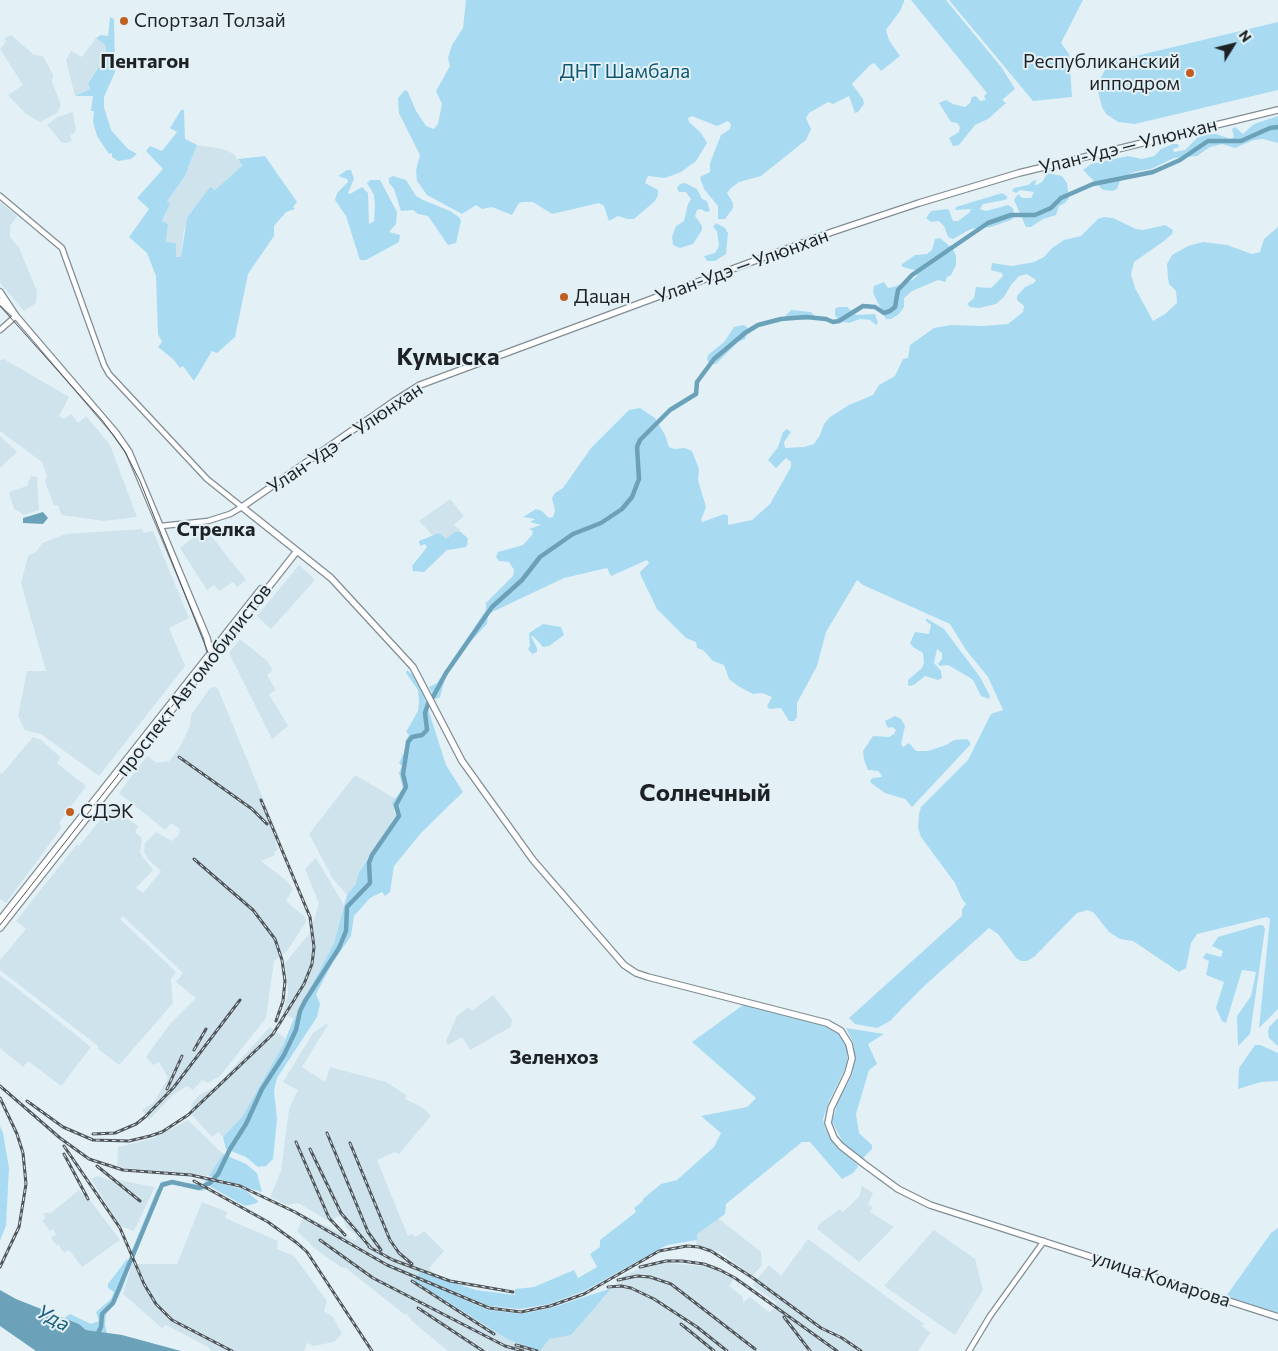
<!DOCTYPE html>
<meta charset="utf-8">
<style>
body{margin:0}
#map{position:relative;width:1278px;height:1351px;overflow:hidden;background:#e3f1f7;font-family:Commissioner,sans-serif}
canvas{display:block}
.north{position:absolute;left:1208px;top:20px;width:50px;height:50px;-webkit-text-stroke:4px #e3f1f7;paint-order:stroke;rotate:54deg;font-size:14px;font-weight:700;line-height:20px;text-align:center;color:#1e2225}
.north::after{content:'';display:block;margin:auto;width:18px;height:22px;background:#1e2225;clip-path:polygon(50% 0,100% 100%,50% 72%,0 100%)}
</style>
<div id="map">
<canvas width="1278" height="1351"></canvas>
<div class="north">N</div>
</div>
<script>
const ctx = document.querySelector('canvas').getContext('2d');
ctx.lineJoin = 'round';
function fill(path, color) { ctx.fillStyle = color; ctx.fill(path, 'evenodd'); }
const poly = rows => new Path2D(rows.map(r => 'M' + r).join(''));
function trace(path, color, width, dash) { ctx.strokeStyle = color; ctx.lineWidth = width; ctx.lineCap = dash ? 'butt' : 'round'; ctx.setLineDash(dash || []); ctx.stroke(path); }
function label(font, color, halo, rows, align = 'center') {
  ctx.font = font + ' Commissioner,sans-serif'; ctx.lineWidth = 4; ctx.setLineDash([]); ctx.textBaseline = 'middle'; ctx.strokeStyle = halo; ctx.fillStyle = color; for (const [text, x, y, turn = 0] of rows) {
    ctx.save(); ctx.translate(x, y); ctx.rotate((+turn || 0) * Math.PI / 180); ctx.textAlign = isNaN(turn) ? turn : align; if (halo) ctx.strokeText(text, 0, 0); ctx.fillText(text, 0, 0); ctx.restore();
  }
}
const built = poly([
 [11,35,34,55,43,56,53,75,52,82,61,105,57,113,40,122,26,114,8,95,23,85,0,49,6,42,4,38],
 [96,38,105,45,107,55,88,82,90,89,75,96,66,60,71,51,82,57],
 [73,112,76,131,70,136,72,140,68,143,62,143,47,125,57,117],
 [197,145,223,149,234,154,242,166,215,190,184,229,181,257,176,257,166,242,168,224,162,222,170,204,166,201,185,176],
 [0,202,17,216,10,226,10,237,19,248,37,291,36,303,24,311,0,283],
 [4,359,69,397,59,416,64,419,71,414,78,423,86,416,110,445,137,517,104,521,61,515,58,505,54,505,45,482,47,476,42,462,0,431,0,360],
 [0,436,17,452,0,468],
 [31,476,37,477,39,510,24,515,14,509,9,492,27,486],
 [450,499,464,516,454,525,459,529,469,544,462,548,447,550,419,521],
 [205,528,246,580,237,587,233,582,219,591,214,585,207,590,180,548],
 [142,529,144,533,153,531,189,618,169,628,185,666,99,776,41,734,25,730,18,716,27,671,46,671,21,583,28,556,37,551,42,543,66,534],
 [299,565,315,580,271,629,257,616],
 [240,639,266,660,273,670,267,675,276,690,269,694,288,726,272,739,229,653],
 [215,687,218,689,279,837,275,841,278,850,274,852,275,855,261,861,287,881,293,889,286,901,305,917,306,922,287,951,274,961,266,1018,220,1076,208,1083,202,1080,193,1090,187,1086,174,1094,149,1120,142,1110,154,1102,168,1078,159,1062,153,1065,146,1057,170,1024,196,998,176,982,183,973,123,916,120,919,176,972,171,979,173,1003,119,1065,98,1049,98,1046,0,970,0,960,26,929,16,921,77,844,79,846,111,807,138,826,135,832,142,838,140,853,153,870,136,888,143,893,161,871,148,859,144,851,145,843,156,832,172,841,179,835,180,829,171,823,165,830,119,793,147,756,157,763,169,761,180,747,190,726,191,715,210,688],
 [33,737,41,740,60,757,57,763,86,786,59,823,62,827,6,903,0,899,0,773,2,774],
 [355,775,396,799,394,812,397,817,359,871,357,884,347,895,333,879,309,834],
 [316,858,344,905,334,943,294,1019,283,1013,288,993,285,963,310,933,319,903,305,869],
 [0,975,91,1047,61,1086,28,1061,23,1067,0,1048],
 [493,995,512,1019,511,1027,470,1050,462,1037,448,1045,446,1041,457,1016,469,1007,472,1011],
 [326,1024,328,1025,302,1067,325,1082,330,1067,386,1082,406,1095,405,1099,422,1107,431,1116,399,1154,395,1152,377,1160,408,1236,412,1234,416,1237,424,1231,444,1251,429,1268,433,1273,431,1277,420,1273,413,1280,549,1339,600,1302,624,1275,641,1268,666,1263,704,1266,720,1272,734,1279,729,1286,743,1297,743,1303,750,1297,770,1313,777,1303,752,1285,769,1265,781,1276,808,1239,924,1324,922,1326,930,1333,918,1351,448,1351,412,1321,407,1314,404,1314,346,1268,341,1267,314,1248,297,1231,304,1215,356,1241,356,1235,346,1228,343,1218,338,1216,330,1222,298,1203,287,1205,270,1197,281,1171,289,1109,298,1090,283,1082,313,1033],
 [270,1027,285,1038,282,1047,242,1117,223,1137,218,1132,212,1137,192,1115,191,1105,199,1095,215,1087],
 [188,1120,223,1154,209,1176,117,1167,118,1147,151,1139],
 [98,1176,114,1182,118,1180,155,1187,134,1231,120,1226,91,1179],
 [862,1186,873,1193,868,1204,873,1207,870,1212,894,1227,859,1262,817,1229,819,1224,840,1209,843,1212,859,1197],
 [79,1190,88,1201,90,1200,120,1240,82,1267,69,1250,64,1253,58,1244,56,1245,51,1238,56,1234,53,1229,50,1231,42,1220,46,1218,43,1214,48,1212,50,1214],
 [202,1202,227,1212,225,1218,278,1241,277,1249,294,1256,327,1301,324,1311,333,1317,342,1334,334,1342,314,1346,307,1343,304,1351,211,1351,208,1347,166,1325,162,1328,123,1294,132,1264,177,1264],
 [718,1218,761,1252,762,1265,752,1276,720,1252,696,1245,697,1234],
 [934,1230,975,1259,983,1290,955,1335,884,1286]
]);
const green = poly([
 [466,0,904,0,904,2,900,11,886,30,889,40,900,56,881,71,874,63,870,65,852,84,863,99,864,104,858,112,855,113,849,96,833,104,828,102,809,113,806,118,811,129,806,140,761,176,739,182,730,189,727,193,733,203,733,208,725,219,718,219,718,206,704,189,700,177,710,172,710,163,721,135,730,129,731,124,728,121,717,126,692,116,688,118,689,122,701,133,707,143,696,161,681,172,665,178,648,176,645,183,658,190,658,195,655,201,634,219,627,219,618,216,609,221,604,206,599,203,552,214,533,202,523,202,519,203,512,215,492,207,482,209,476,205,462,214,427,195,417,181,416,170,420,155,399,113,398,98,405,90,408,92,416,111,426,126,434,129,438,124,442,104,436,91,450,66,448,58,452,45,463,28],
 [911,0,946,0,1002,68,1015,89,1002,100,1006,103,988,119,975,125,959,145,953,146,949,138,959,132,960,127,957,123,951,122,939,103,946,100,953,104,965,107,970,103,972,97,976,96,980,101,986,100,984,96,987,93],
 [949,0,1083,0,1061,43,1069,54,1072,97,1033,101],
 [110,17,114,19,115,72,104,97,104,107,111,130,128,149,137,154,131,159,118,161,112,157,112,153,109,154,97,136,93,122,94,111,91,111,93,96,75,96,90,89,88,83,107,55,105,45,96,38,101,35,108,36],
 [1278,22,1278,90,1135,124,1118,122,1106,114,1102,107,1098,92,1101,77,1105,70,1119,60],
 [181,110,184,110,185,139,197,145,185,176,167,201,170,204,162,221,168,224,166,242,176,243,176,257,181,257,187,218,210,187,215,190,242,166,238,159,265,156,297,202,293,207,295,209,286,212,274,226,274,236,248,274,235,337,217,353,212,351,194,381,183,366,180,368,173,359,158,347,162,342,158,334,156,276,147,253,129,237,149,209,137,198,163,169,146,151,150,146,162,151,177,132,170,128],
 [1278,116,1278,143,1263,139,1254,140,1235,148,1222,144,1210,147,1197,156,1174,158,1151,169,1134,172,1121,178,1117,189,1112,191,1103,190,1083,170,1091,164,1128,156,1142,159,1154,156,1161,149,1173,144,1178,144,1179,147,1173,149,1174,152,1185,150,1197,138,1204,135,1216,134,1231,139,1234,137,1232,129,1235,127,1243,134,1254,124],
 [347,170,351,170,354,179,348,193,350,194,362,187,368,193,369,224,374,221,375,205,374,195,367,183,370,180,380,180,397,212,396,224,389,232,400,235,399,242,366,260,360,260,346,216,335,200,337,193,348,182,347,179,338,176],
 [1047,173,1062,176,1067,183,1069,198,1065,203,1059,206,1056,215,1043,219,1031,227,1026,227,1014,200,1018,194,1022,198,1031,198,1034,192,1020,190,1016,193,1012,191,1014,188,1028,185,1036,179,1035,185,1037,185,1043,181],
 [393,176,406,180,416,196,423,200,450,211,459,217,461,221,456,243,448,245,428,216,418,214,413,210,401,211,394,189,389,183,389,178],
 [685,183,697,189,702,199,707,201,710,211,706,212,701,209,697,210,695,216,702,226,702,230,693,244,680,248,673,245,672,237,676,226,684,221,688,204,691,199,686,192,679,192,677,188,680,184],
 [1002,193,1008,197,1005,200,983,204,980,209,986,211,1008,205,1013,208,1015,217,1011,220,991,227,971,229,953,239,948,237,944,226,939,221,931,222,926,218,931,211,947,209,949,210,953,221,958,221,970,212,971,209,955,210,956,207],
 [1104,217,1113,218,1136,229,1143,230,1165,225,1173,230,1172,234,1164,241,1134,262,1131,274,1135,288,1153,321,1165,314,1177,303,1176,291,1169,284,1168,278,1167,264,1172,255,1188,246,1203,242,1227,245,1252,254,1260,252,1264,239,1278,227,1278,1009,1259,1028,1270,919,1267,917,1197,934,1191,943,1186,968,1179,972,1133,941,1120,939,1109,932,1094,913,1088,910,1077,913,1034,957,1027,961,1021,961,1016,958,998,934,989,928,923,987,890,1021,877,1028,855,1024,849,1018,962,916,962,909,966,904,962,899,955,883,921,837,918,828,919,814,921,807,968,760,991,714,1003,710,988,677,966,650,950,624,863,585,857,580,826,632,817,666,797,703,797,717,794,721,789,721,781,708,769,709,767,706,772,697,762,693,753,694,738,686,729,679,724,665,713,661,703,650,697,648,696,642,686,638,657,609,641,576,640,572,649,563,647,560,611,576,607,568,564,578,490,613,488,615,487,624,471,641,446,675,440,697,436,699,434,697,429,687,437,683,486,610,486,603,513,576,514,570,509,562,499,561,496,557,498,552,523,545,532,535,533,531,529,529,541,525,530,522,535,519,523,517,536,509,542,511,549,518,553,517,555,511,552,498,555,493,563,488,591,448,629,410,640,408,655,418,665,435,669,447,674,449,685,448,692,451,699,469,698,480,706,507,701,520,702,522,725,514,728,516,728,525,752,520,770,504,791,467,791,462,786,458,776,468,768,460,778,447,783,432,787,429,791,432,784,442,785,448,804,447,814,444,820,435,824,424,830,417,849,405,873,395,879,385,895,376,903,359,908,358,910,345,934,328,951,325,983,326,1008,324,1023,312,1024,306,1017,300,1017,296,1025,287,1034,283,1036,280,1027,274,1019,276,1011,285,1004,297,996,304,979,308,970,307,967,304,974,298,976,287,991,288,1003,276,1002,273,991,270,992,263,1012,266,1034,262,1044,257,1052,248,1064,240,1081,236,1098,219],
 [716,223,725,228,728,233,726,254,715,261,707,261,704,256,715,253,719,246,717,231,713,227],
 [940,238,953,249,956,256,956,265,951,275,946,278,946,282,938,280,912,291,904,298,904,307,899,314,891,319,886,319,873,293,874,286,884,282,888,288,893,287,912,280,917,276,918,271,903,267,901,265,915,255,927,254,932,250,935,239],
 [838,307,847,307,856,315,875,314,878,323,876,325,870,320,860,319,849,323,839,321,835,315,835,309],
 [791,310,811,312,814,315,812,319,803,320,786,319,785,316],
 [744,325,749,329,745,339,738,342,716,364,710,364,707,360,708,355,724,342,734,327],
 [455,532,460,532,468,538,466,547,447,550,424,572,413,571,412,566,427,547,425,544,420,546,419,541,439,533,446,539],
 [926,618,944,629,980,677,990,696,989,699,981,696,973,680,967,676,948,665,940,666,938,664,942,659,942,653,937,649,934,663,941,671,942,678,938,680,925,676,915,684,911,686,908,685,908,680,922,668,924,663,923,653,913,647,910,643,915,632,929,634,931,625,926,621],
 [543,624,561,627,564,635,549,646,543,647,533,636,531,636,537,648,537,652,532,654,528,649,530,646,529,633],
 [407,670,413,675,422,690,446,765,463,792,422,832,394,866,390,892,385,896,382,892,370,898,354,916,351,936,333,962,316,994,320,1004,317,1017,277,1078,274,1091,277,1119,273,1159,266,1166,258,1167,246,1157,226,1149,223,1137,242,1117,282,1047,294,1019,334,943,347,895,356,884,359,872,397,817,392,803,403,788,399,773,402,766,399,763,406,748,406,740,409,735,406,732,418,711,419,701,418,690,406,673],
 [895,716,901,719,905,726,901,744,903,747,909,743,916,751,928,751,946,745,954,740,967,739,970,742,970,745,912,807,905,799,885,793,871,783,870,780,873,778,882,777,881,774,878,771,868,770,864,760,863,751,873,736,889,737,894,734,896,730,892,727,888,728,885,721],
 [1259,925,1263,925,1265,929,1250,1034,1238,1046,1237,1016,1251,996,1256,972,1242,970,1226,1023,1222,1021,1216,1008,1224,982,1206,975,1209,961,1203,958,1206,953,1221,957,1223,951,1212,946,1218,937],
 [743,1005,825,1025,843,1037,847,1048,847,1065,829,1101,823,1119,825,1128,834,1145,857,1164,858,1167,853,1173,842,1179,810,1142,802,1142,726,1204,725,1214,697,1234,697,1240,667,1245,584,1291,549,1304,520,1309,489,1306,417,1276,420,1272,476,1290,515,1295,515,1289,534,1287,574,1270,578,1278,597,1267,590,1254,600,1247,600,1240,636,1212,634,1208,643,1201,643,1199,661,1184,677,1180,714,1147,721,1133,701,1116,747,1107,756,1098,692,1042],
 [1278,1018,1278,1046,1269,1038,1268,1032,1269,1027],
 [846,1028,884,1034,868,1044,877,1064,869,1070,856,1114,859,1133,872,1145,872,1149,862,1159,844,1144,832,1122,838,1102,852,1075,855,1058,853,1042],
 [1255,1045,1260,1045,1278,1053,1278,1081,1261,1082,1238,1089,1239,1068],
 [0,1126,3,1133,9,1168,6,1225,0,1241],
 [223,1154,246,1164,257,1173,262,1192,209,1176],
 [206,1179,245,1190,258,1201,257,1203,245,1206,204,1183],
 [163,1181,196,1184,207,1189,202,1191,190,1187,160,1183],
 [157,1189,162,1189,133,1257,131,1252],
 [1278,1228,1278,1313,1231,1299,1227,1295,1271,1233],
 [127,1259,130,1265,123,1287,115,1304,106,1314,105,1325,107,1333,86,1330,79,1324,64,1318,70,1314,91,1324,99,1321,96,1312,111,1299,114,1292,108,1288,108,1284],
 [415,1278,488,1310,521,1314,551,1308,612,1288,571,1335,549,1339,540,1351,509,1340,413,1280]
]);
const water = poly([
 [43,512,48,518,43,524,23,523,23,518],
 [0,1290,16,1299,79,1324,86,1330,122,1335,181,1351,36,1351,0,1326]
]);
const river = poly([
 [433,697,446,673,492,607,522,580,540,557,573,534,601,523,622,509,632,497,639,479,637,447,640,440,670,410,696,394,697,382,714,359,745,333,758,325,781,319,806,317,826,319,833,322,839,321,863,306,875,307,884,313,890,311,895,307,898,290,912,275,988,223,1011,215,1035,215,1051,208,1061,198,1093,184,1153,172,1180,160,1208,141,1241,141,1270,128,1278,127],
 [96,1337,101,1327,102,1314,113,1303,162,1185,172,1182,199,1188,210,1183,218,1174,230,1149,246,1124,262,1089,284,1055,296,1030,300,1011,305,1001,339,948,346,931,347,907,370,883,369,863,372,855,399,816,396,805,406,787,403,774,408,742,412,737,422,735,427,730,425,713,429,701]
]);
const secondary = poly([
 [0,196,62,248,104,365,109,374,207,479,242,507,230,514,208,521,161,526],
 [0,330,16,316],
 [969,1351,990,1316,1044,1241]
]);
const primary = poly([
 [1278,110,1019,173,919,203,832,232,420,385,393,402,242,507,331,578,413,667,462,761,533,860,624,965,636,973,648,977,827,1023,841,1031,849,1044,852,1058,848,1073,831,1108,828,1123,834,1138,841,1146,864,1164,898,1189,930,1205,1278,1317],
 [0,292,16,316,116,433,129,452,207,638,211,655],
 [0,301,15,315],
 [0,920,261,589],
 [0,928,297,551]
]);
const tram = poly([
 [0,306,102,420,124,450,140,481,209,655,206,663,0,925]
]);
const rail = poly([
 [179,757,252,809,267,824],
 [194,859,253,910,275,939,282,960,285,981,283,1001,276,1021],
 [194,1050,206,1029],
 [0,1086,60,1138,89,1159,123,1170,191,1175,240,1186,295,1212,387,1265,489,1308,521,1312,550,1306,584,1294,659,1251,687,1246,699,1247,711,1251,753,1278,821,1328,842,1338,861,1351],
 [167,1089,182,1056],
 [0,1098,17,1134,23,1153,26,1184,19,1227,0,1267],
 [27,1101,63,1127,93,1140,129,1141,150,1136,162,1132,188,1115,273,1034,304,984,312,964,314,947,310,917,261,800],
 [327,1133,368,1232,381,1250],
 [93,1134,115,1133,136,1124,145,1117,174,1087,240,1000],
 [296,1142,329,1218,345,1235],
 [350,1143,390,1240,399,1253,412,1264],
 [64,1146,120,1228,144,1284,156,1304,172,1320,232,1351],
 [310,1149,341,1213,371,1248],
 [64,1154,88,1199],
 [97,1166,140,1201],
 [194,1181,268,1222,297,1243,307,1252,372,1351],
 [320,1240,373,1278,505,1346,523,1351],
 [369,1247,393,1260,450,1281,513,1292],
 [640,1267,666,1261,682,1261,704,1264,720,1270,735,1278,837,1351],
 [618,1280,637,1276,650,1277,671,1284,755,1349],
 [412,1281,494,1334],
 [608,1287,621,1286,631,1288,654,1299,697,1327,727,1351],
 [418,1308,483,1351],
 [784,1317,810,1351],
 [681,1324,714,1351],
 [516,1345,537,1351]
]);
const markers = [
 [124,21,5,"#c05e21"],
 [1190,73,5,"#c05e21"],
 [564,297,5,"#c05e21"],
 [70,812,5,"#c05e21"]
];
const poiNames = [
 ["Спортзал Толзай",134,21],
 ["Республиканский",1180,62,"right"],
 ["ипподром",1180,84,"right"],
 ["Дацан",574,297],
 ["СДЭК",80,812]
];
const parkNames = [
 ["ДНТ Шамбала",625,72]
];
const streetNames = [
 ["Улан-Удэ — Улюнхан",1128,146,-14],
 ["Улан-Удэ — Улюнхан",742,266,-20],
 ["Улан-Удэ — Улюнхан",345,438,-34],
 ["проспект Автомобилистов",194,680,-52],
 ["улица Комарова",1161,1279,18]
];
const neighbourhoodNames = [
 ["Пентагон",145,61],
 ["Стрелка",216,529],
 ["Зеленхоз",554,1057]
];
const waterNames = [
 ["Уда",53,1318,28]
];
const districtNames = [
 ["Кумыска",448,357],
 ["Солнечный",705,793]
];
fill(built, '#cfe3ed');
fill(green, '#a8dbf2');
fill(water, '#6ba2ba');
trace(river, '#6ba2ba', 4.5);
trace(secondary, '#818d93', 7);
trace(primary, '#818d93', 8);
trace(secondary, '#fff', 4.5);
trace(primary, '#fff', 5.5);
trace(tram, '#50565a', 1);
trace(rail, '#50565a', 3);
trace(rail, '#e3f1f7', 1, [4]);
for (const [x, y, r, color] of markers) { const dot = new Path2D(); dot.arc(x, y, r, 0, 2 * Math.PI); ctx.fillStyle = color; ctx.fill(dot); trace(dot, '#e3f1f7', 2); }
label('19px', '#1e2225', '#e3f1f7', poiNames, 'left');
label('19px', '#0e5771', '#e3f1f7', parkNames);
label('19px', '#1e2225', '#e3f1f7', streetNames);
label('bold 20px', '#1e2225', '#e3f1f7', neighbourhoodNames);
label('italic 20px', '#1b607a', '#e3f1f7', waterNames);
label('bold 24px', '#1e2225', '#e3f1f7', districtNames);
</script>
